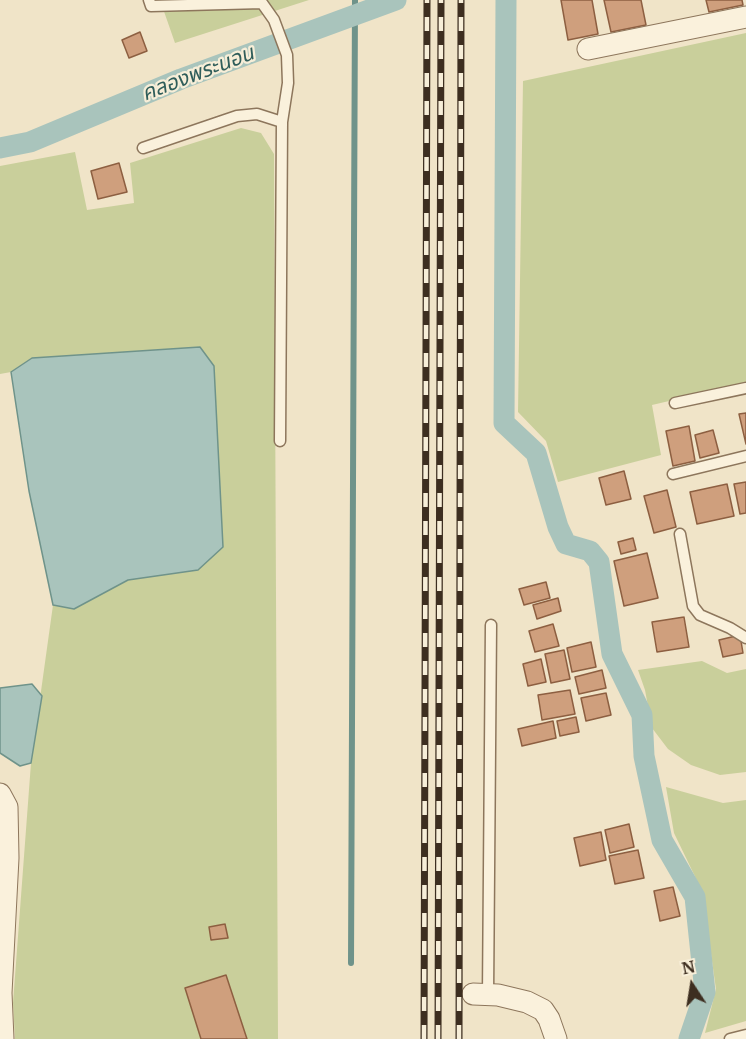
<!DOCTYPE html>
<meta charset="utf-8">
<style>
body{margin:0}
#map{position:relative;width:746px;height:1039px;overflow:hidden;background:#f0e4c8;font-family:Merriweather,serif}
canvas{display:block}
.north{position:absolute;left:662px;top:955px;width:60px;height:60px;-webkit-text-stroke:4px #f7eed8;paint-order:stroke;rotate:348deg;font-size:16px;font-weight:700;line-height:24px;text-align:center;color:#3d2e20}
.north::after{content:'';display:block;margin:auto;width:21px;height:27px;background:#3d2e20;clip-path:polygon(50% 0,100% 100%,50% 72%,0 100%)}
</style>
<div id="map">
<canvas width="746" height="1039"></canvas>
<div class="north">N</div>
</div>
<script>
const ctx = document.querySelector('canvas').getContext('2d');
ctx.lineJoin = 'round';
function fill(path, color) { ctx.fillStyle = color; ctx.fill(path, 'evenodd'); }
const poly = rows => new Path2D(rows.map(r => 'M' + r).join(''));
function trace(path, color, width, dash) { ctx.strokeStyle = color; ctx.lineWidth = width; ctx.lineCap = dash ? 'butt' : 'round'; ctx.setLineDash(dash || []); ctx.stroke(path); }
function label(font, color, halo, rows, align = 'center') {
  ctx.font = font + ' Merriweather,"Noto Sans Thai",serif'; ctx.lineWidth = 4.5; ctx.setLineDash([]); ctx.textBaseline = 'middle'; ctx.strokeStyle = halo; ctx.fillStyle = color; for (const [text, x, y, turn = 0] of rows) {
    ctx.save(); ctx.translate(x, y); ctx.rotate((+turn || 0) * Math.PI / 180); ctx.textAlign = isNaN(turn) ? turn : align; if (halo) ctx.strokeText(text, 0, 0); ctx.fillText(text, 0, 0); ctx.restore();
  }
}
const green = poly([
 [160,0,309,0,175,43],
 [746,33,746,383,652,405,661,455,558,482,546,441,518,412,523,81],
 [241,128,261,133,274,154,278,1039,15,1039,13,1003,31,763,53,605,74,609,128,580,198,570,200,347,32,358,11,372,0,374,0,166,75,152,87,210,134,203,130,163],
 [702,661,727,673,746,669,746,772,720,775,691,765,668,749,652,728,645,690,638,670],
 [666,787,723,803,746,800,746,1021,705,1033,716,989,702,891,674,833]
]);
const water = poly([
 [200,347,214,366,223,547,198,570,128,580,74,609,53,605,29,491,11,372,32,358,200,347],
 [32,684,42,696,31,763,20,766,0,753,0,688,32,684]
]);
const stream = poly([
 [351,963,355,0]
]);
const canal = poly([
 [506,0,504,423,536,453,558,527,566,544,590,551,599,562,612,654,642,715,644,756,662,840,695,897,705,992,689,1039],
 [0,148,30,142,181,79,396,0]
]);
const building = poly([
 [561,0,592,0,598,34,568,40,561,0],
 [604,0,641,0,646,25,611,32,604,0],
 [706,0,742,0,743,5,709,12,706,0],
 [140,32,147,51,129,58,122,40,140,32],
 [119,163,127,192,98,199,91,171,119,163],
 [746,413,746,444,739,414,746,413],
 [689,426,695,461,673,466,666,431,689,426],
 [713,430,719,453,700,458,695,435,713,430],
 [624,471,631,499,606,505,599,478,624,471],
 [746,482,746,513,740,514,734,484,746,482],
 [727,484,734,516,697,524,690,492,727,484],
 [667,490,676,527,654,533,644,496,667,490],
 [633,538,636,550,621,554,618,542,633,538],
 [647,553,658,598,624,606,614,561,647,553],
 [546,582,550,598,524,605,519,589,546,582],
 [558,598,561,611,537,619,533,605,558,598],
 [684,617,689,647,657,652,652,622,684,617],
 [553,624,559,646,535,652,529,631,553,624],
 [740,635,743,653,723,657,719,640,740,635],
 [591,642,596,667,572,672,567,648,591,642],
 [564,650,570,679,551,683,545,654,564,650],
 [541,659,546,682,528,686,523,664,541,659],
 [602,670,606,688,579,694,575,677,602,670],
 [570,690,575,714,542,720,538,695,570,690],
 [606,693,611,715,586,721,581,698,606,693],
 [576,717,579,732,560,736,557,721,576,717],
 [553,721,556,738,522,746,518,729,553,721],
 [629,824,634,847,610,853,605,830,629,824],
 [601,832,606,860,580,866,574,838,601,832],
 [638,850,644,878,615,884,609,856,638,850],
 [673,887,680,916,660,921,654,891,673,887],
 [225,924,228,938,211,940,209,927,225,924],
 [226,975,247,1039,201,1039,185,988,226,975]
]);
const service = poly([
 [149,0,151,6,262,3,274,20,287,55,288,83,282,122],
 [143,148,237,116,257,114,282,122,280,441],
 [675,403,746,388],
 [673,474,746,456],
 [680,534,693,606,700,615,730,628,746,638],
 [488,995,491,625],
 [730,1039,746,1035]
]);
const minor = poly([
 [588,49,746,17],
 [0,794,7,807,8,858,1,993,3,1039],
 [473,994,498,995,527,1002,543,1010,549,1019,556,1039]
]);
const rail = poly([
 [424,1039,427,0],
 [438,1039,441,0],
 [459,1039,461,0]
]);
const waterNames = [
 ["คลองพระนอน",198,74,-21]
];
fill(green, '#c9cf9b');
fill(water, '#a9c4bc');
trace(water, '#6f938a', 1.5);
trace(stream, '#6f938a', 6);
trace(canal, '#a9c4bc', 21);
fill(building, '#cf9f7d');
trace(building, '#8d5f41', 1.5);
trace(service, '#8d765c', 13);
trace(minor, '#8d765c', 23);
trace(service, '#faf1dc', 10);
trace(minor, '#faf1dc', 21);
trace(rail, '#3d2e20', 7);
trace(rail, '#f7eed8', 4.5, [14]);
label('italic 21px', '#2f5d5a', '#f7eed8', waterNames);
</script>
